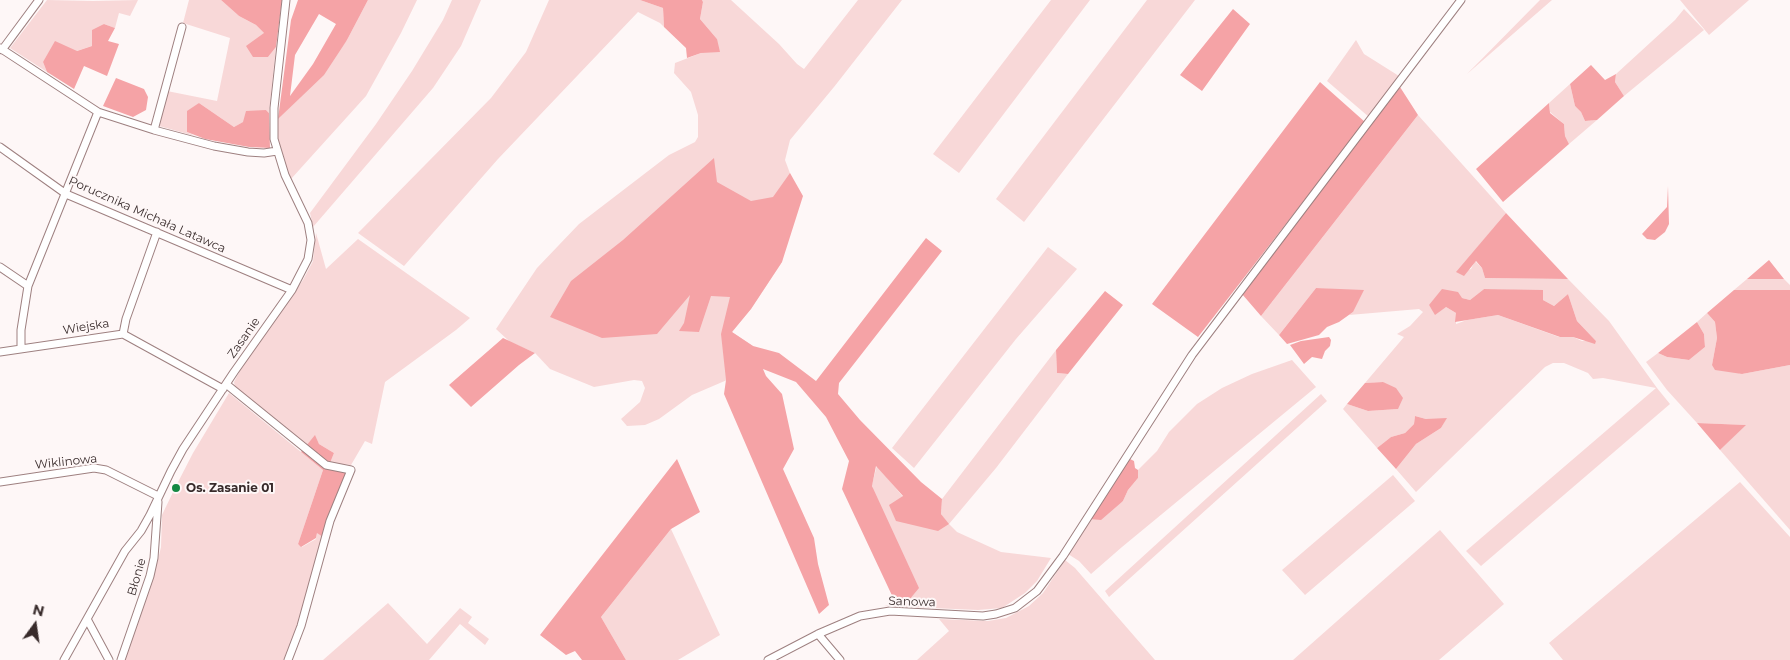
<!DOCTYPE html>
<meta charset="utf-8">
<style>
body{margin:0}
#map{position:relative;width:1790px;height:660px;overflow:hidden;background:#fef7f7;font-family:Montserrat,sans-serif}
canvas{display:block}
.north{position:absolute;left:10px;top:600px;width:50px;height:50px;-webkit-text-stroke:4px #fef7f7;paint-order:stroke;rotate:14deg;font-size:14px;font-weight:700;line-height:20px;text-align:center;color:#382b2b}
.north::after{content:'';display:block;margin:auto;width:18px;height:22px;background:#382b2b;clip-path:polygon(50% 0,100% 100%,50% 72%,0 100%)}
</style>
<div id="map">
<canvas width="1790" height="660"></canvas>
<div class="north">N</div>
</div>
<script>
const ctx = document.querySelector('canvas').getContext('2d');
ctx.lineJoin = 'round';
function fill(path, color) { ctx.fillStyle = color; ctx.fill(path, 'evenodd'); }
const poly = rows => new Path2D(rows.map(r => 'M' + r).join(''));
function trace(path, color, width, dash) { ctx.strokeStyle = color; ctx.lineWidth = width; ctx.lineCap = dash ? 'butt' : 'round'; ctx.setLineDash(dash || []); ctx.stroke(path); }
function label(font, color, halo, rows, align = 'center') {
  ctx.font = font + ' Montserrat,sans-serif'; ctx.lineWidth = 4; ctx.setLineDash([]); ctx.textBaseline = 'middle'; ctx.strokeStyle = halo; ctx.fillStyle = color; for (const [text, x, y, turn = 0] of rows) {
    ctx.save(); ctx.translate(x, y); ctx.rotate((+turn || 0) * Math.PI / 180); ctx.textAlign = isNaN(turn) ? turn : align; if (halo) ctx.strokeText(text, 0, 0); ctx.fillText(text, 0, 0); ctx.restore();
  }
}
const green = poly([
 [47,0,93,1,138,0,130,16,119,13,115,28,104,24,92,46,43,62,47,72,10,48],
 [189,0,221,0,239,16,256,25,264,33,268,57,276,47,269,113,266,110,234,127,199,103,187,132,195,136,159,126,167,91,217,101,230,38,183,23],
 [368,0,417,0,401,33,366,96,291,179,285,165,278,139,278,119,304,92,347,40],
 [452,0,481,0,461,46,433,88,313,227,310,213,376,124,412,71,443,20],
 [549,0,640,0,663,8,664,27,660,23,638,12,498,159,404,266,358,233,491,98,526,52],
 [702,0,731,0,779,44,797,64,804,69,858,0,902,0,834,87,790,140,785,160,794,184,782,262,751,309,732,332,753,346,734,377,692,395,659,419,645,425,627,426,621,419,640,402,645,388,642,381,634,380,594,387,550,369,535,353,510,342,496,329,537,268,579,224,669,155,695,142,698,137,698,115,691,92,674,73,675,63,701,53,717,39,700,19,703,2],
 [1051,0,1090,0,959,173,933,154],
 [1147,0,1195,0,1024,222,996,199],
 [1540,0,1552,0,1467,74],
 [1680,0,1749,0,1709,35],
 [1684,9,1704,30,1624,96,1615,82,1616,74,1675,20],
 [1356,40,1364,54,1399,76,1369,117,1327,81],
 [1570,84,1575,106,1581,112,1585,121,1597,120,1569,144,1565,136,1564,124,1550,112,1549,103],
 [1418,115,1506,213,1457,272,1471,269,1475,261,1482,268,1485,278,1568,279,1609,321,1657,388,1670,404,1481,566,1466,551,1656,388,1603,378,1593,379,1588,373,1564,363,1553,363,1545,367,1416,492,1396,469,1416,444,1441,428,1446,419,1426,419,1415,416,1414,424,1405,433,1391,437,1377,448,1343,409,1347,404,1368,411,1398,409,1383,382,1365,383,1404,337,1397,334,1410,326,1423,312,1419,309,1349,315,1353,312,1331,289,1316,288,1279,335,1261,316],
 [1484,289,1543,291,1543,300,1554,306,1568,294,1577,321,1596,341,1582,341,1573,337,1559,337,1498,315,1467,320,1456,324,1456,313,1446,307,1432,309,1429,305,1462,298,1470,300],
 [316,233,326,269,358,239,470,318,456,330,385,382,372,444,365,441,351,465,330,463,334,453,319,444,315,436,306,446,235,388,234,382,244,363,303,280,313,261],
 [1048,247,1077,269,1016,339,914,468,892,448],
 [1747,279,1784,279,1790,285,1790,290,1734,290],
 [1707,313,1715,322,1717,338,1712,365,1742,374,1790,365,1790,530,1720,450,1745,425,1697,423,1667,390,1646,362,1658,353,1667,357,1689,360,1705,347,1704,334,1697,322],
 [1056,350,1057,373,1068,374,996,468,949,524,957,532,1001,552,1051,558,1037,581,1025,593,1002,608,978,610,884,606,896,604,872,485,877,465,903,497,948,524,941,514,942,499],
 [1292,360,1316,387,1122,547,1091,574,1079,561,1068,554,1090,519,1123,501,1128,490,1138,478,1138,470,1157,451,1169,432,1197,404,1222,388,1252,374],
 [229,393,323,470,298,544,302,547,316,539,317,532,323,537,298,626,285,660,125,660,155,572,161,547,162,515,174,490,176,490,178,487,176,486,193,453],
 [1321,394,1327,401,1109,597,1105,591],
 [1393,475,1415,501,1305,595,1282,570],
 [1740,482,1790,537,1790,660,1563,660,1549,643],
 [671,529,720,635,678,660,626,660,601,617],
 [1440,530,1504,604,1439,660,1293,660],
 [1065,560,1075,568,1155,660,917,660,949,631,939,619,988,621,1006,618,1029,606,1043,593],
 [388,603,427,644,460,608,472,617,468,623,489,639,485,645,460,624,429,660,323,660]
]);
const forest = poly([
 [221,0,282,0,276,47,268,57,253,57,246,46,264,33,256,25,239,16],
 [298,0,368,0,347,40,324,75,278,119,291,20],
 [319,14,336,24,313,64,290,96,295,55],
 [640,0,702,0,703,2,700,19,717,39,720,52,701,53,687,58,686,48,664,27,663,8],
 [1233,9,1250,24,1202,91,1180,75],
 [104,24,115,28,108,41,119,44,107,76,84,66,74,89,47,72,43,62,55,41,77,51,92,46,92,30],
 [1591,65,1605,80,1616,74,1615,82,1624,96,1597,120,1585,121,1581,112,1575,106,1570,84],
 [116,78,144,89,148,97,146,110,133,117,103,106],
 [1320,82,1365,122,1198,337,1152,304],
 [1400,87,1418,115,1261,316,1242,294],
 [199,103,234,127,243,122,246,111,266,110,269,113,270,148,249,147,205,139,187,132,187,111],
 [1549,103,1550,113,1564,124,1565,136,1569,144,1503,202,1476,169],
 [714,158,717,182,751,201,773,197,790,173,803,196,782,262,751,309,732,332,753,346,779,353,816,381,926,238,942,251,839,383,838,394,860,420,921,482,942,499,941,514,949,524,938,531,896,521,889,505,903,496,876,466,872,486,919,588,909,600,896,604,842,489,849,461,826,417,796,382,763,369,766,376,782,394,794,449,783,469,814,538,818,564,829,605,819,614,724,394,726,380,721,334,730,297,711,296,699,332,679,331,684,323,690,295,657,334,602,338,550,317,571,281,623,240],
 [1668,186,1669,224,1665,232,1655,240,1647,239,1642,234,1667,207],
 [1506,213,1568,279,1485,278,1482,268,1476,261,1464,276,1456,272],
 [1769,260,1784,279,1747,279],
 [1316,288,1364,290,1353,312,1339,322,1327,327,1319,335,1287,344,1279,335],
 [1442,289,1458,292,1462,298,1470,300,1484,289,1543,290,1543,300,1554,306,1568,294,1577,321,1596,341,1595,344,1573,337,1560,337,1498,315,1455,322,1456,313,1446,307,1435,315,1429,305],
 [1734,290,1790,290,1790,365,1742,374,1715,370,1712,365,1717,338,1715,322,1707,313],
 [1105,291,1123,305,1068,374,1057,373,1056,350],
 [1697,322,1704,334,1705,347,1689,360,1667,357,1658,353],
 [1329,337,1331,340,1330,346,1325,351,1322,359,1312,357,1304,364,1290,345,1301,341],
 [503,338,535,353,519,365,471,407,449,385],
 [1383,382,1396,388,1403,398,1398,409,1368,411,1347,404,1365,383],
 [1415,416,1426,419,1447,418,1441,428,1416,444,1396,469,1377,448,1391,437,1405,433,1414,424],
 [1697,423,1746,425,1720,450],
 [315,435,319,444,334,453,330,463,347,472,323,537,317,533,316,538,301,547,298,544,323,470,301,452],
 [1128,458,1134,461,1135,468,1138,470,1138,478,1128,490,1123,501,1101,520,1090,519],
 [677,459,700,512,671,529,601,617,626,660,582,660,575,651,566,655,540,635]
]);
const minor = poly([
 [0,48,98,112,154,130,214,146,248,152,264,153,277,151],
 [2,50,39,0],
 [154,130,182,27],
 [0,147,66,194,292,290],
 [0,267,28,286],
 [123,334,126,319,157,232],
 [21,349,21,330,28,286,98,112],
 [0,352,123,334,223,389],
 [226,384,326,465,351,470,330,521,301,626,288,660],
 [0,482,94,468,106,470,158,496],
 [87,619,109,660],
 [818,634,840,660],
 [64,660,125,551,141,531,150,515,171,471,183,449,234,372,292,290,308,259,311,240,308,223,285,175,274,139,274,108,286,0],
 [121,660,150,576,154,558,158,502],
 [768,660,818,634,860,616,890,611,983,616,996,614,1015,608,1037,591,1063,556,1192,355,1461,0]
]);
const markers = [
 [176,488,5,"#148842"]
];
const streetNames = [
 ["Porucznika Michała Latawca",147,215,24],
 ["Wiejska",86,327,-9],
 ["Zasanie",244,338,-55],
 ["Wiklinowa",66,462,-6],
 ["Błonie",137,577,-74],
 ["Sanowa",912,602,2]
];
const poiNames = [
 ["Os. Zasanie 01",186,488]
];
fill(green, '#f8d8d8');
fill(forest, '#f5a3a6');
trace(minor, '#9e8080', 9);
trace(minor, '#fff', 7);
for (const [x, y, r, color] of markers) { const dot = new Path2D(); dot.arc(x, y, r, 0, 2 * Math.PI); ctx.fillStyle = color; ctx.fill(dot); trace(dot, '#fef7f7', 2); }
label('12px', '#382b2b', '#fef7f7', streetNames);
label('bold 12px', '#382b2b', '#fef7f7', poiNames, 'left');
</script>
